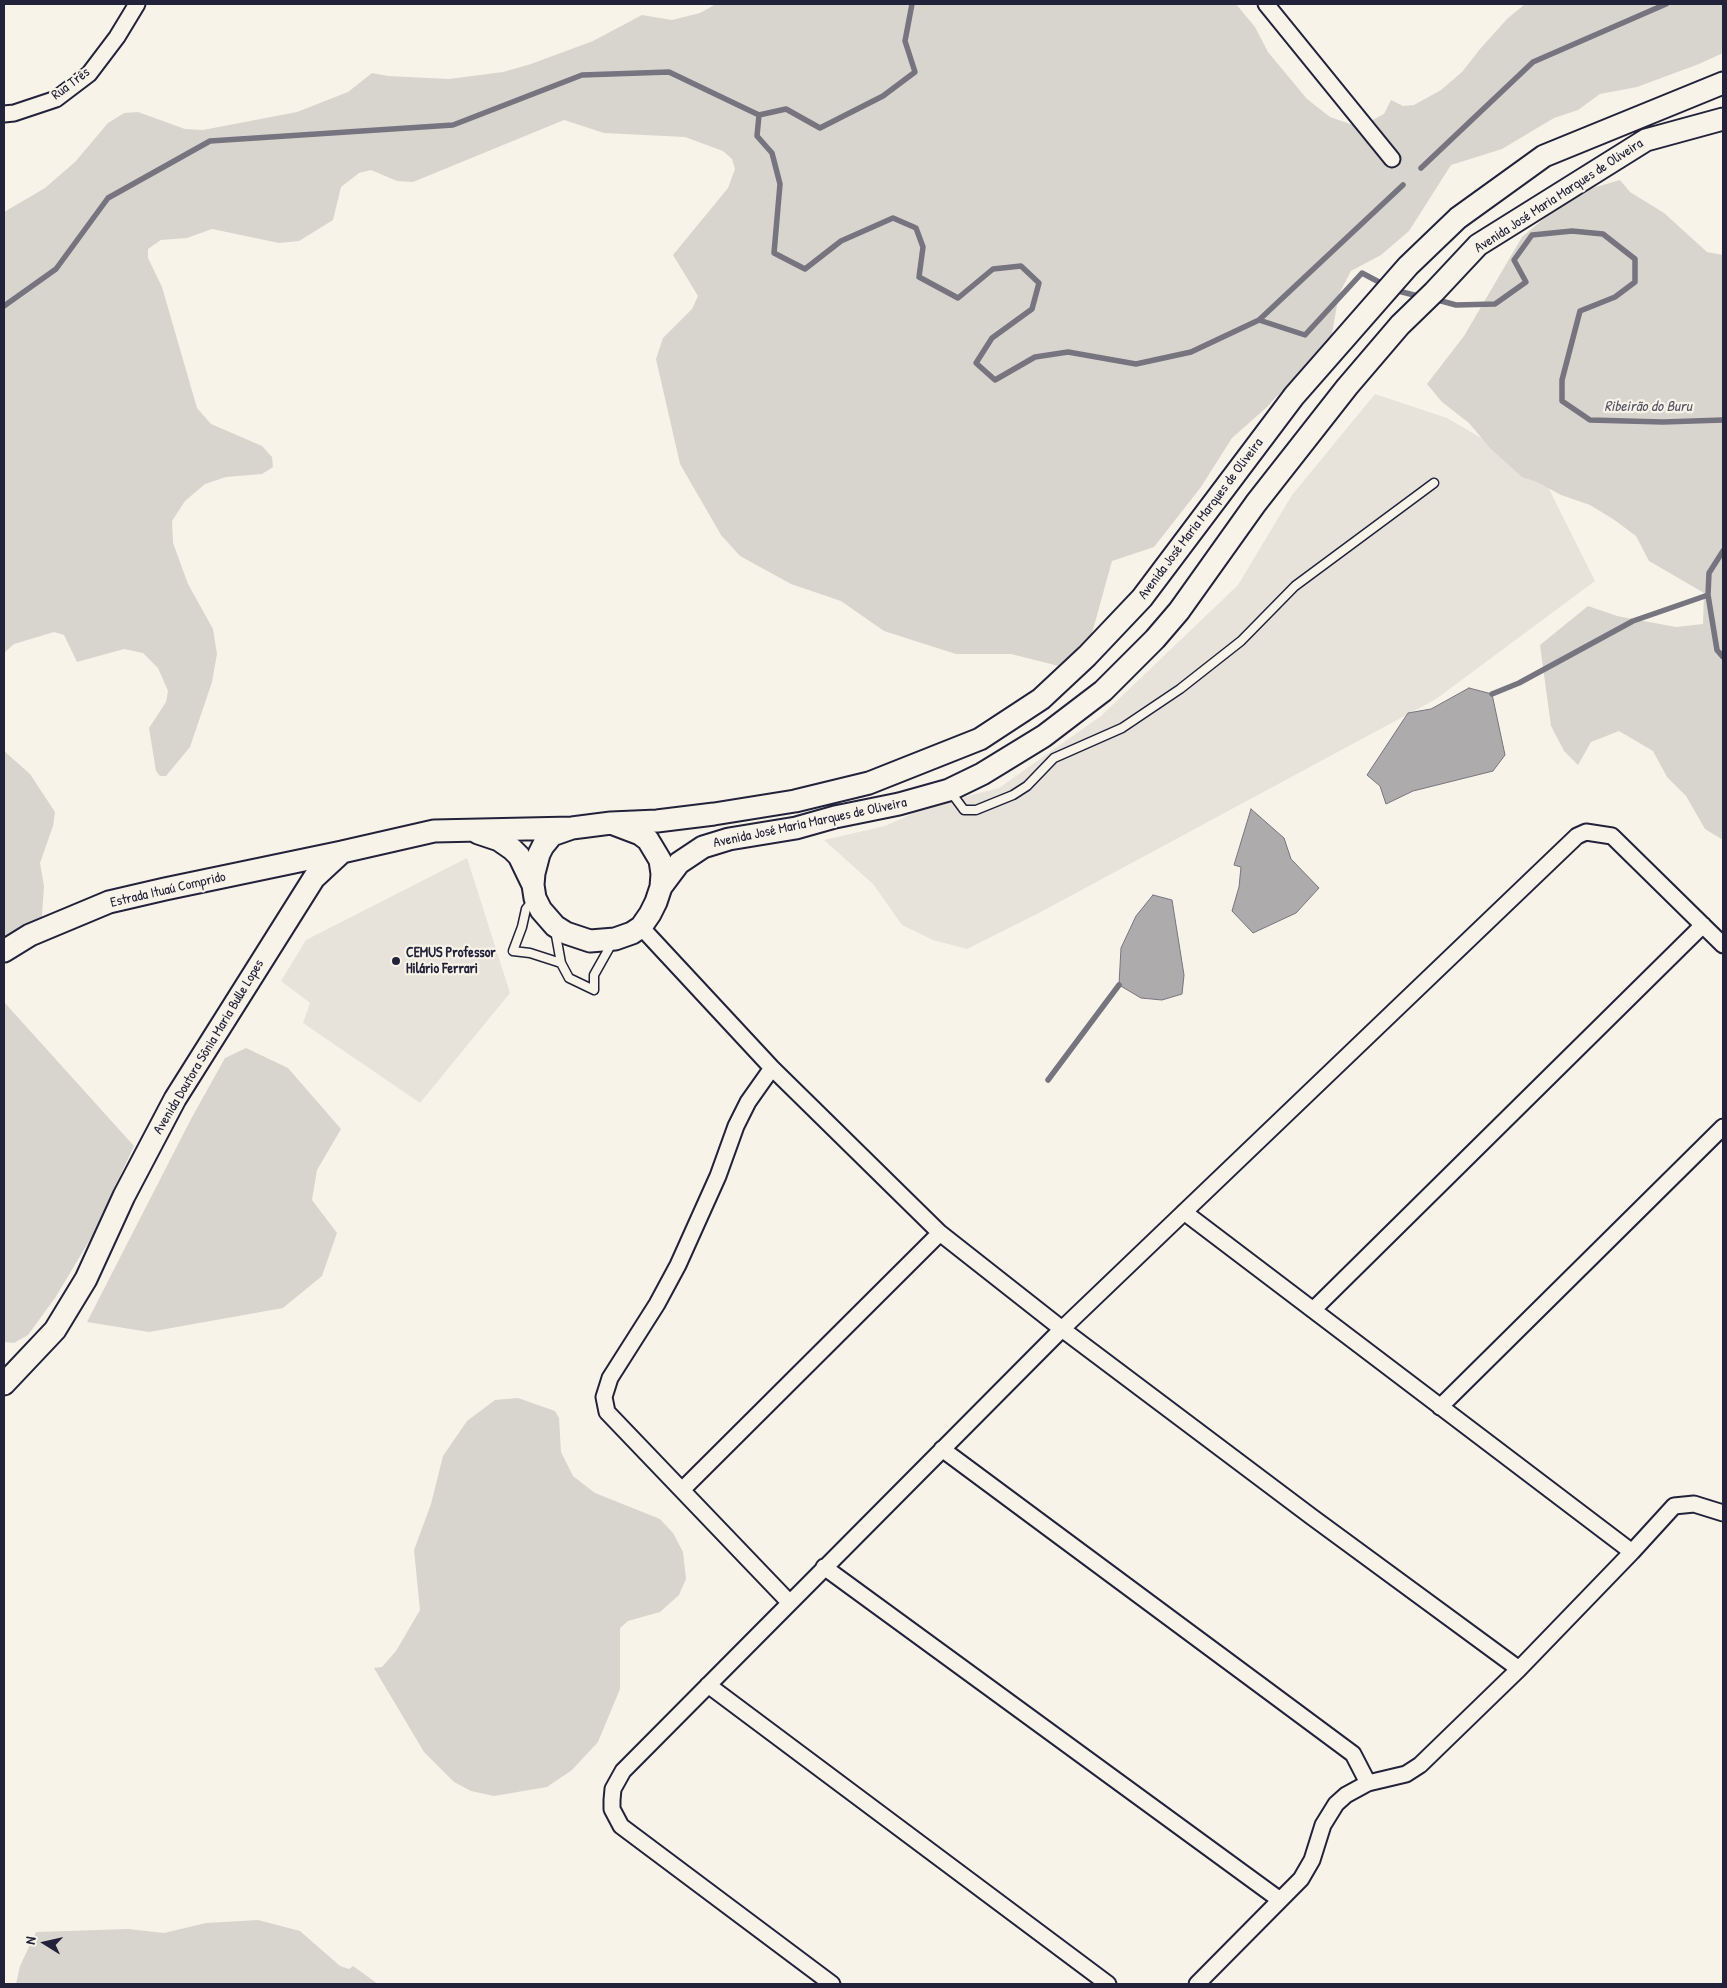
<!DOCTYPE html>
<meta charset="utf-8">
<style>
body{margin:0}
#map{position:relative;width:1727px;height:1988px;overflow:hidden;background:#f7f3e8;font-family:"Patrick Hand",sans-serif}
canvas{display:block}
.frame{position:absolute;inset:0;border:5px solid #22223b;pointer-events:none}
.north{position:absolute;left:20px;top:1918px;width:50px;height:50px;-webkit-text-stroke:4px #f7f3e8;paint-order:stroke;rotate:280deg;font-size:14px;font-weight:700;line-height:20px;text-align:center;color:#22223b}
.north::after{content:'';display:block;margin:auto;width:18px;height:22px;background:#22223b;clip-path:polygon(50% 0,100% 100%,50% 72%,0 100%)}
</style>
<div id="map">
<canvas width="1727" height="1988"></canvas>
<div class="frame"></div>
<div class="north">N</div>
</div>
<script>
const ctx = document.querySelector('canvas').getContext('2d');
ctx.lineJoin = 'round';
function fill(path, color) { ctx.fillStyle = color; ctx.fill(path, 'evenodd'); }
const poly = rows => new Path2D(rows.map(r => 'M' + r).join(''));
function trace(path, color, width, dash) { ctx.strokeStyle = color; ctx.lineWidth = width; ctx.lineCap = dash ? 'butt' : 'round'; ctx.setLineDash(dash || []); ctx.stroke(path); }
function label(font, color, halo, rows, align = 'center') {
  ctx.font = font + ' "Patrick Hand",sans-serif'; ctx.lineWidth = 4.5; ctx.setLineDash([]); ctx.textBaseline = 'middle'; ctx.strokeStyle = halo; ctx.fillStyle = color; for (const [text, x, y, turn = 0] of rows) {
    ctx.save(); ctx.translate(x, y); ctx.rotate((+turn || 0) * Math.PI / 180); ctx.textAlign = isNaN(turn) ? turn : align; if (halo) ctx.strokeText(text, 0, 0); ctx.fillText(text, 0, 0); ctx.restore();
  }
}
const built = poly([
 [1375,394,1447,418,1541,473,1595,581,1436,699,1037,914,967,949,933,940,902,925,873,884,824,840,885,826,932,805,999,788,1101,716,1238,585,1292,495],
 [467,858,510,993,420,1103,303,1023,310,1003,281,981,306,940]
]);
const green = poly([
 [716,4,1236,4,1255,27,1268,52,1307,99,1330,117,1359,127,1384,114,1391,100,1403,106,1414,105,1441,90,1462,72,1480,49,1507,19,1525,4,1723,4,1723,53,1699,64,1637,87,1600,94,1578,110,1554,118,1502,149,1451,165,1409,231,1381,255,1351,271,1339,294,1330,345,1275,398,1266,408,1232,438,1201,487,1154,547,1112,561,1084,662,1063,667,1011,654,956,654,884,631,841,601,791,584,740,556,721,535,680,464,656,359,663,338,692,309,698,296,673,255,728,188,735,169,732,159,723,151,685,137,604,133,564,120,413,182,397,181,371,170,359,173,341,187,333,220,299,241,279,243,212,229,187,238,161,240,148,249,148,258,162,287,197,408,211,424,262,446,272,457,273,467,262,474,226,477,205,484,185,501,172,521,173,543,188,584,213,629,217,654,212,682,190,747,166,776,160,776,156,771,149,728,166,702,168,691,158,668,143,653,124,649,77,662,64,635,54,632,14,644,4,653,4,212,45,188,75,162,108,123,124,113,138,112,185,129,203,130,297,112,348,92,372,73,388,76,449,79,503,72,531,64,593,41,642,15,672,20,700,13],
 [1620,180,1630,192,1664,213,1707,252,1723,255,1723,840,1705,829,1686,796,1667,777,1653,751,1619,731,1591,742,1578,765,1564,751,1551,726,1540,645,1588,606,1617,616,1676,627,1703,624,1704,593,1649,561,1636,536,1613,519,1590,505,1561,495,1537,482,1522,477,1490,448,1469,423,1442,402,1427,384,1464,336,1522,237,1565,201,1589,189],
 [4,751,30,774,55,812,53,826,40,863,44,886,41,929,4,957],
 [4,1002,134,1146,91,1238,55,1298,28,1335,14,1343,4,1342],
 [246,1048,288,1068,341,1129,317,1170,312,1200,337,1233,322,1276,283,1308,149,1332,87,1322,191,1119,225,1058],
 [518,1398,555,1411,559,1418,561,1452,573,1476,595,1493,660,1519,673,1533,683,1552,686,1579,679,1595,660,1612,628,1621,620,1628,620,1689,598,1742,572,1770,547,1787,494,1796,471,1791,454,1782,424,1752,374,1668,382,1667,396,1651,420,1610,414,1550,431,1504,443,1456,467,1421,495,1400],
 [258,1920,300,1931,340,1966,349,1969,353,1966,378,1984,16,1984,20,1966,36,1932,128,1929,164,1933,206,1923]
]);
const water = poly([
 [1469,688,1492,694,1505,755,1493,771,1413,791,1386,804,1380,786,1367,775,1408,713,1431,709,1469,688],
 [1251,809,1284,838,1291,859,1319,888,1296,913,1253,933,1232,911,1239,887,1241,867,1234,865,1251,809],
 [1153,895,1172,900,1184,975,1182,994,1162,1000,1141,998,1119,985,1121,948,1136,916,1153,895]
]);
const stream = poly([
 [912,4,905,41,915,72,883,96,820,128,786,109,759,115,757,136,772,153,780,184,774,253,805,269,841,241,893,218,916,228,923,247,919,277,958,298,993,269,1021,266,1039,283,1032,309,992,338,976,363,995,380,1035,357,1068,352,1136,364,1191,352,1259,320,1305,335,1362,273,1394,290,1422,297],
 [1421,168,1533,62,1666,4],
 [1434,299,1456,305,1495,304,1526,282,1514,260,1532,235,1572,231,1603,234,1635,259,1635,282,1615,297,1580,311,1562,380,1562,401,1590,420,1663,422,1723,420],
 [4,306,56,269,108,198,210,141,453,125,582,75,669,72,759,115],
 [1259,320,1403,185],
 [1723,551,1709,573,1708,595,1717,650,1723,657],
 [1492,694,1519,683,1633,621,1708,595],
 [1048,1080,1119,985]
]);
const lane = poly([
 [950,791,964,810,976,810,1013,795,1027,786,1054,758,1122,728,1180,689,1241,641,1295,586,1434,483],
 [534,899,526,909,522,927,513,951,530,953,561,963],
 [555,930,561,963,569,978,594,990,594,975,612,943]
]);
const street = poly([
 [1266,4,1392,159],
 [4,114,14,113,56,99,89,74,117,37,137,4],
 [641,927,772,1068,940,1233,1062,1329,1312,1517,1519,1669],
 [772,1068,748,1102,736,1126,718,1176,678,1265,657,1304,610,1378,604,1397,607,1412,789,1602],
 [1184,1212,1632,1552],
 [1313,1310,1703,925],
 [1440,1407,1723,1127],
 [942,1449,1353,1754,1368,1783],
 [682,1490,940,1233],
 [824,1567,1280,1900],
 [708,1685,1108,1984],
 [832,1984,621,1826,612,1809,612,1800,613,1789,623,1771,1062,1329,1577,836,1586,832,1612,836,1723,945],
 [1197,1984,1301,1879,1312,1860,1323,1825,1336,1804,1346,1795,1368,1783,1406,1774,1420,1765,1519,1669,1632,1552,1674,1506,1694,1504,1723,1513]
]);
const secondary = poly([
 [611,823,657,821,714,814,795,801,869,783,980,739,1041,699,1087,656,1142,598,1294,396,1408,266,1458,218,1544,156,1723,83],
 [478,833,499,840,512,849,519,856,533,885],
 [661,887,679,863,703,847,729,839,796,828,835,817,899,804,949,790,982,774,1044,736,1103,691,1155,639,1179,611,1256,503,1347,387,1400,325,1434,292,1478,245,1646,140,1723,119],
 [4,951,30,935,109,902,165,889,342,852],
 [4,1384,55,1330,86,1279,124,1196,175,1099,314,878,342,852,434,831,572,828,611,823,640,834,648,840,660,860,662,874,661,887,656,902,650,914,641,927,632,933,615,939,590,941,566,933,555,926,541,910,535,898,533,885,534,873,539,854,543,846,552,835,572,828]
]);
const markers = [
 [396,961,5,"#22223b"]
];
const streetNames = [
 ["Rua Três",71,84,-37],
 ["Avenida José Maria Marques de Oliveira",1559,196,-33],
 ["Avenida José Maria Marques de Oliveira",1201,519,-53],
 ["Avenida José Maria Marques de Oliveira",810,823,-12],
 ["Estrada Ituaú Comprido",168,890,-13],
 ["Avenida Doutora Sônia Maria Bulle Lopes",209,1047,-59]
];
const poiNames = [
 ["CEMUS Professor",406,953],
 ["Hilário Ferrari",406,969]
];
const waterNames = [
 ["Ribeirão do Buru",1648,407]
];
fill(built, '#e7e3db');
fill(green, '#d8d5cf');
fill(water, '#aeabad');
trace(water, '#76747f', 1);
trace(stream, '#76747f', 5.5);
trace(lane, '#22223b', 11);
trace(street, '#22223b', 19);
trace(secondary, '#22223b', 25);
trace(lane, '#f7f3e8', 8);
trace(street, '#f7f3e8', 15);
trace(secondary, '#f7f3e8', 21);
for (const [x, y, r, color] of markers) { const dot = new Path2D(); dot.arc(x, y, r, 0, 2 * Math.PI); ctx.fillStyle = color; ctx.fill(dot); trace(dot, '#f7f3e8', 2); }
label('14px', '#22223b', '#f7f3e8', streetNames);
label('bold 14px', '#22223b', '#f7f3e8', poiNames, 'left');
label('italic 15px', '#535263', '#f7f3e8', waterNames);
</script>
